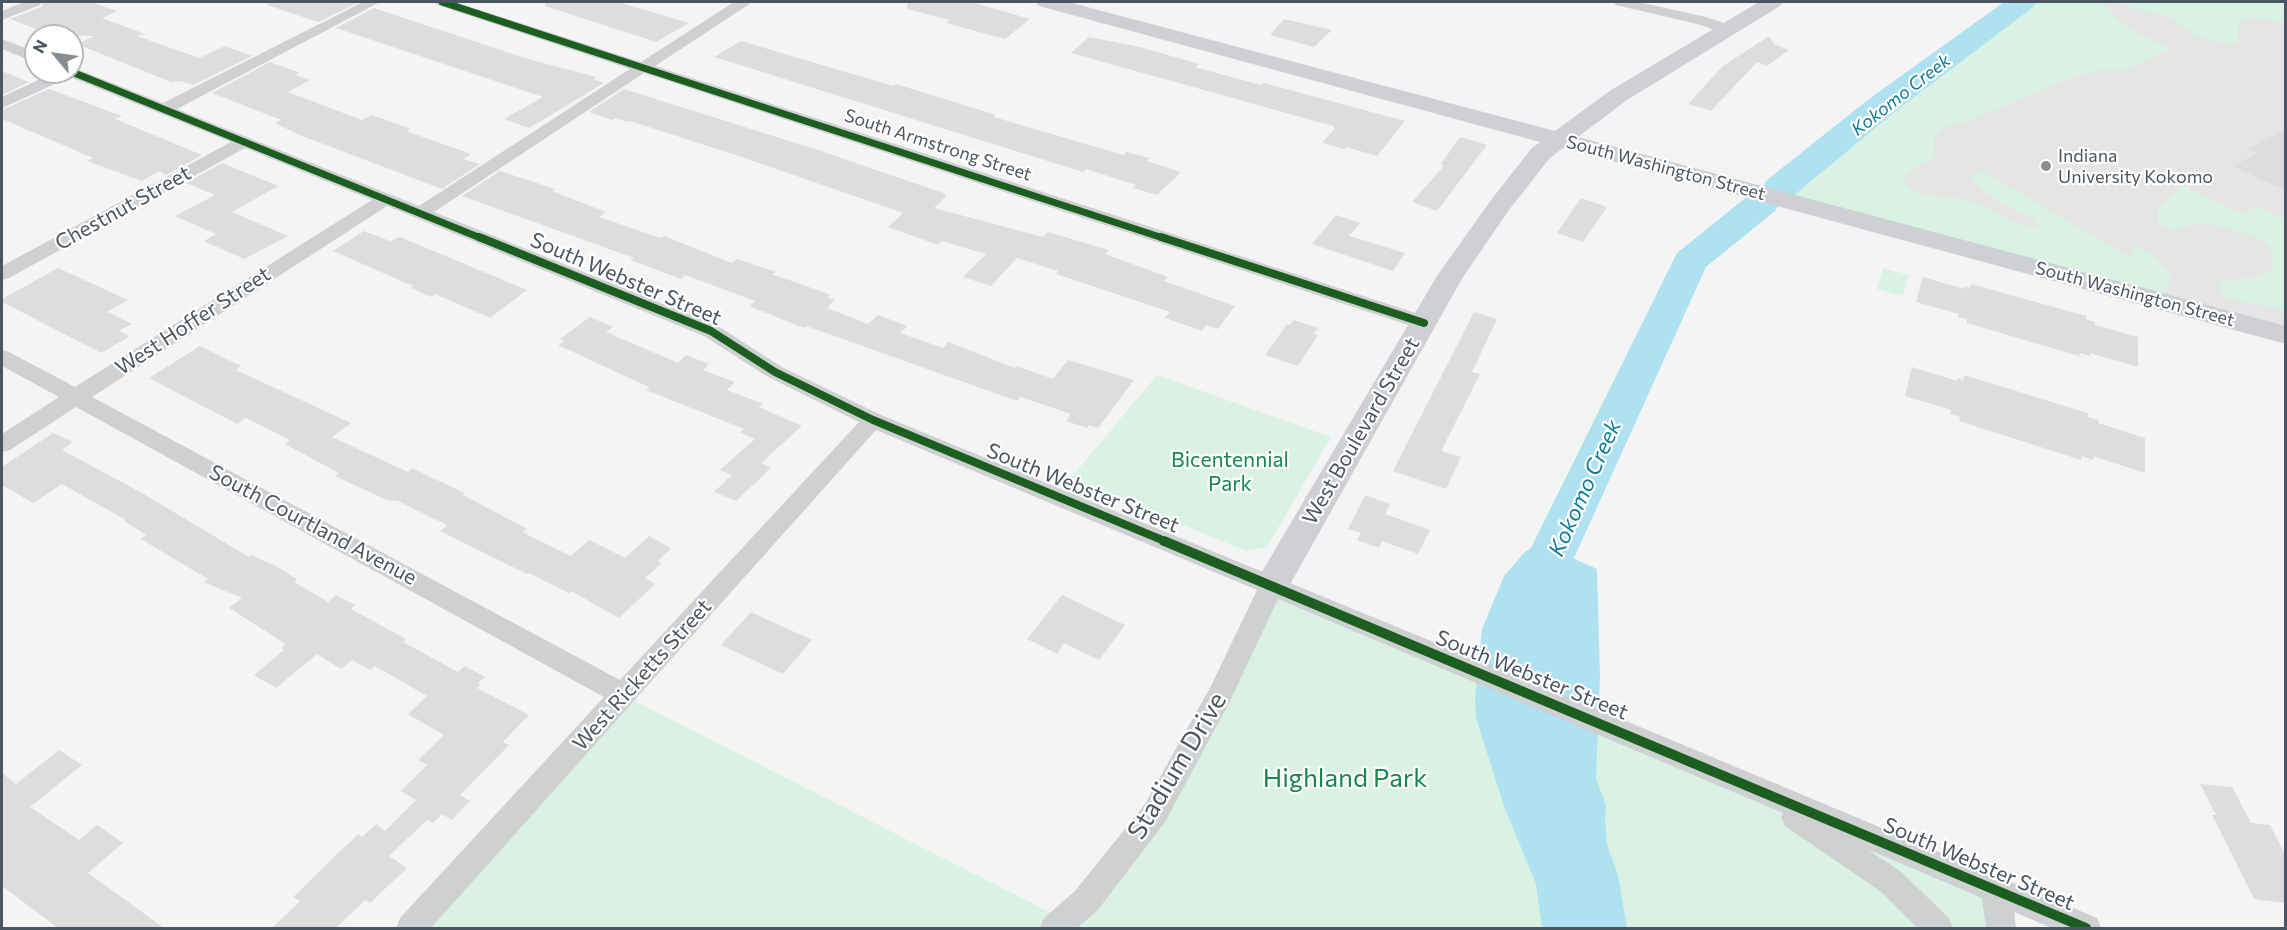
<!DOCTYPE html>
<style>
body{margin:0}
#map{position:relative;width:2287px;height:930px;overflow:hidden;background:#f4f4f4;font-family:Commissioner,sans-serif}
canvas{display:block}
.frame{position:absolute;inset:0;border:3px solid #4a5661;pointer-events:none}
.north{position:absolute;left:24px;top:24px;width:60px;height:60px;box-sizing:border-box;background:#fff;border:2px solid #b7bbc0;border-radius:50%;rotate:299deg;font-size:16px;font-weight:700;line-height:24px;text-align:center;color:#4a5661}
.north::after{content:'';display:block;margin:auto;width:21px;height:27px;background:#868d94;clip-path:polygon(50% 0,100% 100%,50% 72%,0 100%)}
</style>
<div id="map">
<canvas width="2287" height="930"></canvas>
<div class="frame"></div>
<div class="north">N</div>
</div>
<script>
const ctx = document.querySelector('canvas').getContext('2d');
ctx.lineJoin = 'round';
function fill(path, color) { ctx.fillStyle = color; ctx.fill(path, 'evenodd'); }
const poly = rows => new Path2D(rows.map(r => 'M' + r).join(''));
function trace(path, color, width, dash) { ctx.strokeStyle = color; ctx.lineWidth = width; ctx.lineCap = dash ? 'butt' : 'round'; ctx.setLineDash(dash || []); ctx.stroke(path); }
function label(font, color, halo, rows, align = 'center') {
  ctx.font = font + ' Commissioner,sans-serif'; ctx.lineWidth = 4.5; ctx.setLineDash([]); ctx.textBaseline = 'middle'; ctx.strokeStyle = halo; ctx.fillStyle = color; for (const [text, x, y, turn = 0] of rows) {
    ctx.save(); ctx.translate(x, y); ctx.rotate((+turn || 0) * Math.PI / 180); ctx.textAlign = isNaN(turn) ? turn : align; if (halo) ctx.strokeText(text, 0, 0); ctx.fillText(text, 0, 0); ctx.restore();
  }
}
const education = poly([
 [2022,2,2285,2,2285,335,1771,195,1881,106]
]);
const green = poly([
 [2022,2,2099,2,2108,7,2115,18,2128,28,2171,49,2123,71,2102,69,2065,80,1966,122,1948,125,1934,135,1934,158,1909,171,1904,179,1909,188,1921,194,1963,199,1978,204,2019,224,2032,227,2038,226,2032,218,2001,203,1976,185,1971,175,1982,171,2131,258,2133,244,2154,256,2171,275,2166,292,2147,298,1771,195,1881,106],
 [2113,2,2285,2,2285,22,2253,18,2239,21,2238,43,2229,44,2194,35,2171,17],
 [2184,186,2241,214,2258,207,2285,220,2285,309,2230,299,2223,295,2218,286,2222,281,2256,277,2272,269,2273,258,2269,247,2259,238,2218,225,2198,224,2171,230,2158,224,2159,206],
 [1883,268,1909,275,1903,296,1877,289],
 [1157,375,1331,437,1267,547,1246,551,1070,479],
 [1272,585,1996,891,2000,928,411,928,623,695,1065,920,1155,813]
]);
const water = poly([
 [1539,543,1597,569,1600,676,1596,779,1606,805,1605,819,1607,845,1618,875,1627,928,1542,928,1536,884,1504,806,1476,718,1475,700,1482,629,1504,576,1525,552]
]);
const river = poly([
 [2004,2,2037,2,2032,8,1893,113,1793,196,1776,198,1780,203,1775,211,1706,267,1574,558,1581,611,1574,625,1556,631,1538,625,1531,611,1526,558,1677,253,1749,195,1766,193,1762,188,1767,180,1869,99,2004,2]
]);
const building = poly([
 [44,2,90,2,117,11,102,18,145,34,137,36,199,58,225,46,252,56,193,85,180,81,171,82,77,44,94,36,52,35,10,19,41,7],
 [268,2,353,2,357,3,318,22,267,5],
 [546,2,618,2,689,23,656,42,545,6],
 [908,2,971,2,1030,19,1005,39,946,23,950,20,907,9],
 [374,8,528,59,596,77,593,79,604,83,529,128,504,119,543,97,336,28],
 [1284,19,1332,30,1314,47,1270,35],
 [1769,36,1774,44,1789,50,1767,66,1757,62,1711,111,1688,104,1723,66],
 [1089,37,1140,47,1199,64,1196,67,1198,68,1261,85,1264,83,1405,121,1377,156,1346,147,1344,149,1322,143,1335,128,1333,126,1071,53],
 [741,41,893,86,896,84,996,115,994,117,1123,155,1127,152,1150,158,1147,161,1181,172,1157,195,1133,188,1136,185,1086,169,1083,172,714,57],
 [270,62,300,73,296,75,310,80,288,92,362,120,372,115,411,129,406,131,471,154,464,159,480,164,442,189,297,134,275,123,281,120,212,93],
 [2,71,29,82,2,95],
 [49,89,122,116,115,119,202,155,166,175,159,171,142,181,87,161,93,158,2,119,2,110],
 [624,89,824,152,946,194,944,196,946,197,934,208,1043,237,1048,232,1109,250,1105,254,1168,277,1164,281,1235,306,1218,329,1206,325,1202,331,1165,318,1170,312,1056,274,1058,271,1017,258,991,286,963,277,986,254,942,241,938,245,888,227,903,213,739,156,630,121,628,122,615,118,612,120,589,112],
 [2286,129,2286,191,2233,166,2258,153,2248,149],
 [1460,137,1487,145,1437,211,1412,202,1442,168,1443,165,1441,164],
 [222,163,278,186,232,212,288,236,244,259,204,241,216,234,175,216,215,195,186,183],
 [500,171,555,189,552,191,606,212,599,217,660,238,664,236,732,263,737,259,776,272,772,274,831,295,827,297,835,300,827,308,868,324,878,315,907,326,900,333,943,348,948,342,1015,368,1017,366,1053,379,1068,360,1134,380,1098,428,1089,425,1087,428,1066,421,1071,414,1021,397,1017,401,826,333,806,326,804,328,749,306,755,301,685,275,681,279,631,260,634,258,462,196],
 [1581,198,1607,207,1583,242,1557,233],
 [1336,215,1360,223,1349,236,1405,253,1393,271,1312,244],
 [364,231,390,241,400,237,527,290,490,318,435,294,431,297,411,288,413,286,333,251],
 [58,268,128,300,107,312,132,324,119,331,130,336,101,353,2,302,2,299],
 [1923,277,1964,289,1965,286,1970,288,1971,284,2086,316,2086,319,2095,322,2095,325,2138,337,2138,367,2090,353,2090,356,2080,353,2079,356,1967,323,1967,319,1958,317,1959,314,1916,302],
 [1474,312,1497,319,1472,372,1480,374,1441,451,1461,457,1446,489,1393,471],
 [590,317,613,327,606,332,678,363,686,355,709,364,703,370,735,382,727,390,763,404,759,407,802,426,761,463,771,468,736,501,714,492,732,475,720,470,755,439,740,432,744,429,646,390,649,387,558,345,565,341,560,339],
 [1294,320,1318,328,1313,334,1318,335,1298,366,1265,355,1287,324,1290,325],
 [200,346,241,366,236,370,351,423,332,437,408,472,412,468,464,493,463,495,527,529,522,532,571,556,589,540,625,558,649,536,671,548,658,561,662,563,645,578,655,584,619,618,571,591,569,593,529,573,527,574,440,531,447,526,443,523,398,501,387,500,335,476,339,473,285,444,290,440,246,418,237,424,149,378],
 [1912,367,1957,381,1957,378,1963,380,1964,375,2088,413,2088,417,2098,420,2098,423,2145,438,2145,473,2093,456,2093,460,2082,456,2081,460,1959,421,1960,417,1950,414,1951,410,1905,396],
 [53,433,73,442,62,450,142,493,249,557,251,555,276,566,297,579,294,582,328,602,336,595,355,605,351,609,406,639,403,642,458,672,465,666,485,677,478,683,481,684,477,688,529,715,503,742,509,745,460,795,470,801,452,820,442,814,433,823,427,820,389,856,407,868,370,903,365,900,336,928,272,928,300,901,293,897,358,834,362,837,376,824,385,831,416,800,401,791,427,765,418,760,444,735,408,714,427,696,375,666,370,670,352,660,341,669,317,654,276,688,254,675,284,650,281,648,286,644,229,608,242,598,204,582,208,579,141,539,146,535,124,521,126,520,62,484,33,503,2,485,2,467],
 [1365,495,1390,504,1385,514,1430,530,1418,554,1382,541,1379,548,1357,540,1361,533,1348,529],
 [1062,595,1125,625,1099,660,1064,643,1057,654,1027,639],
 [751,612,812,640,783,674,721,645],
 [59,750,82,765,30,807,79,840,97,825,123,843,88,873,164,928,58,928,2,886,2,773,16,784],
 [2200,784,2232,787,2251,823,2270,825,2286,856,2286,903,2254,899,2212,815,2216,815]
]);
const minor = poly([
 [24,2,42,2,40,5,2,20,2,11,24,2],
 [363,2,380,2,177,109,419,206,630,69,437,5,435,2,455,2,641,62,734,2,750,2,748,5,655,66,1431,318,1434,323,1431,328,1424,329,1417,328,644,73,434,212,718,326,782,367,881,415,1638,726,2097,918,2101,928,2052,928,2014,912,2016,928,1986,928,1982,898,1867,849,1900,871,1949,918,1953,928,1917,928,1880,891,1785,826,1781,817,1783,813,1278,599,1230,701,1165,822,1097,911,1077,928,1040,928,1044,918,1075,891,1145,804,1211,686,1257,590,876,430,431,928,396,928,400,918,604,697,76,407,10,450,2,452,2,434,59,397,2,366,2,350,9,352,75,387,372,200,245,148,9,278,2,280,2,266,231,142,70,77,2,108,2,97,55,72,72,72,72,67,163,103,363,2],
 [387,206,704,336,768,377,859,422,620,680,92,397,387,206],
 [1614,2,1638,2,1706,17,1733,26,1736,29,1728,34,1697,24,1616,5,1614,2],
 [2,39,36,52,36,63,2,49,2,39]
]);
const secondary = poly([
 [1036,2,1068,2,1555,131,1611,90,1759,2,1783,2,1780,6,1627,100,1578,137,2286,326,2286,344,1563,148,1549,159,1509,210,1463,277,1284,595,1272,598,1260,595,1255,585,1260,575,1437,276,1491,200,1531,149,1540,142,1039,6,1036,2]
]);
const cyclewayFar2 = poly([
 [442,2,1166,239],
 [72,72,483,239]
]);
const cyclewayFar1 = poly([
 [479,237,711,331,775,372,873,420,1167,542],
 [1161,237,1424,323]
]);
const cycleway = poly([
 [1164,541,2086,928]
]);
const markers = [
 [2046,166,6,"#868d94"]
];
const farWaternames = [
 ["Kokomo Creek",1901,95,-38]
];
const farStreetnames = [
 ["South Armstrong Street",938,145,18],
 ["South Washington Street",1666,168,15],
 ["South Washington Street",2135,294,15]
];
const farPoinames = [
 ["Indiana",2058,156],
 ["University Kokomo",2058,177]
];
const streetNames = [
 ["Chestnut Street",123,208,-29],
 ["South Webster Street",626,279,23],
 ["West Hoffer Street",193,321,-33],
 ["West Boulevard Street",1361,431,-60],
 ["South Webster Street",1083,488,22],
 ["South Courtland Avenue",313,525,28],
 ["West Ricketts Street",642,675,-48],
 ["South Webster Street",1532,675,22],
 ["South Webster Street",1979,864,23]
];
const parkNames = [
 ["Bicentennial",1230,460],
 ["Park",1230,484]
];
const waterNames = [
 ["Kokomo Creek",1585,488,-66]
];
const nearStreetnames = [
 ["Stadium Drive",1177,766,-59]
];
const nearParknames = [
 ["Highland Park",1345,778]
];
fill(education, '#e6e5e6');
fill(green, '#d9f2e3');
fill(water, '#aee2f0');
fill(river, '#aee2f0');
fill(building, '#ddddde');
fill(minor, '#ced0d2');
fill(secondary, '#ced0d4');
trace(cyclewayFar2, '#1b5e20', 7);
trace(cyclewayFar1, '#1b5e20', 8);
trace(cycleway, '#1b5e20', 10);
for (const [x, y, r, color] of markers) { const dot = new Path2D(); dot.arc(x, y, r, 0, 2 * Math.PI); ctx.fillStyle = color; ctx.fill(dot); trace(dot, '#fff', 2); }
label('italic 18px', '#0c7c9b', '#fff', farWaternames);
label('18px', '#4a5661', '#fff', farStreetnames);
label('18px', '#4a5661', '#fff', farPoinames, 'left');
label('21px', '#4a5661', '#fff', streetNames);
label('21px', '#17864f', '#fff', parkNames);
label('italic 22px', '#0c7c9b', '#fff', waterNames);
label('26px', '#4a5661', '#fff', nearStreetnames);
label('26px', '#17864f', '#fff', nearParknames);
</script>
